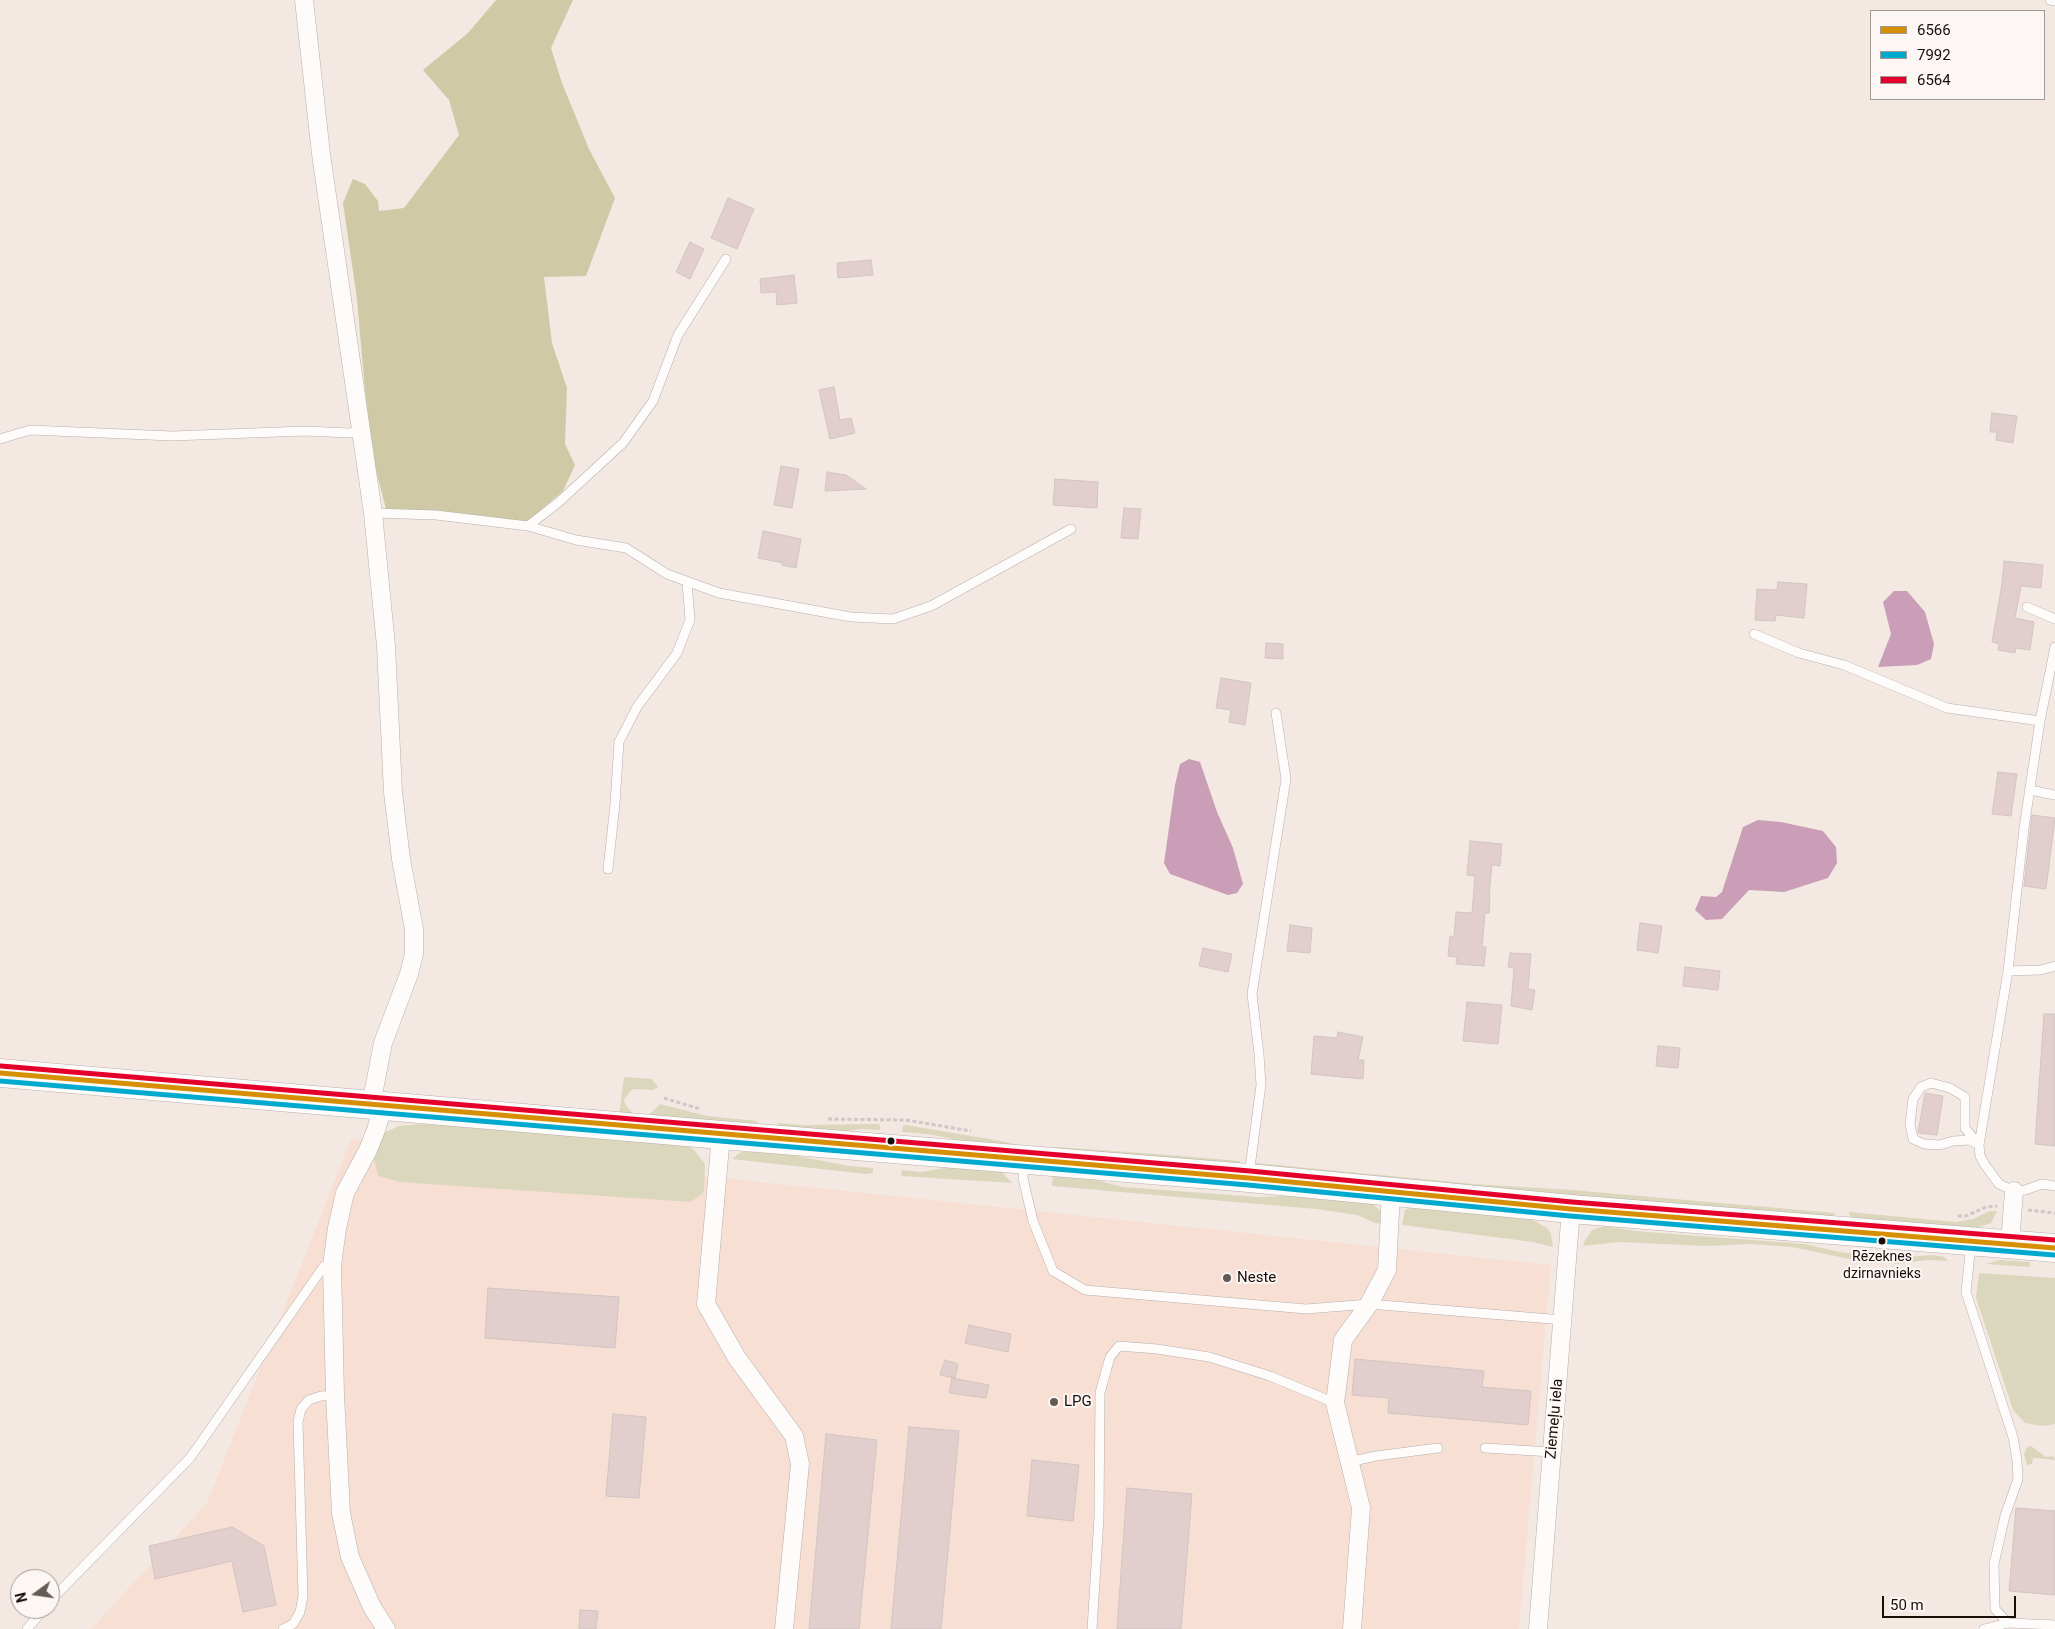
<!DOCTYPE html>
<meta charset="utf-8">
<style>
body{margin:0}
#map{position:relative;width:2055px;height:1629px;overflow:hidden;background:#f4e8e3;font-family:Roboto,sans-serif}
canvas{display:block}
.legend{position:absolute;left:1870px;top:10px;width:175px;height:90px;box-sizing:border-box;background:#fcf6f4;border:1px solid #a19a96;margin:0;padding:6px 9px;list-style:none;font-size:15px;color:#180f0a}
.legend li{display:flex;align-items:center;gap:10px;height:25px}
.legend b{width:25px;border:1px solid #a19a96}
.north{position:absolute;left:10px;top:1569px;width:50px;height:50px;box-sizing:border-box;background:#fcf6f4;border:1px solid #a19a96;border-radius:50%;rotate:256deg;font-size:14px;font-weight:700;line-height:20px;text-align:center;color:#180f0a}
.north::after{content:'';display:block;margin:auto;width:18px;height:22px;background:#655b56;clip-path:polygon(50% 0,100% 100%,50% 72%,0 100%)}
.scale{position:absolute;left:1882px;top:1596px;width:134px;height:22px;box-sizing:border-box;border:2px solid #180f0a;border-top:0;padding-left:6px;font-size:15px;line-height:18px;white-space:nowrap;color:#180f0a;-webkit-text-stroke:4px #fcf6f4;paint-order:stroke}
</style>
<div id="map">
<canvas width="2055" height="1629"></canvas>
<ul class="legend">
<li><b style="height:6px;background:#d68f02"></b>6566</li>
<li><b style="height:6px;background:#00a9ce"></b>7992</li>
<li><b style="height:6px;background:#e4002b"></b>6564</li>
</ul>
<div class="north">N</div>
<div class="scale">50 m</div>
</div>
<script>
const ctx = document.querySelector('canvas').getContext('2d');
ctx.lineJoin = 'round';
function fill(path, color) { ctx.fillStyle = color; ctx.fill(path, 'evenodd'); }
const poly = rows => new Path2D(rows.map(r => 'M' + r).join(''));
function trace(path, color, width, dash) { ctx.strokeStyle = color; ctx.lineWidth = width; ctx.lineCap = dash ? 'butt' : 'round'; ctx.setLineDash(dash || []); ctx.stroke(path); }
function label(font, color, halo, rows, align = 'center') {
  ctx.font = font + ' Roboto,sans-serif'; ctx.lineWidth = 4; ctx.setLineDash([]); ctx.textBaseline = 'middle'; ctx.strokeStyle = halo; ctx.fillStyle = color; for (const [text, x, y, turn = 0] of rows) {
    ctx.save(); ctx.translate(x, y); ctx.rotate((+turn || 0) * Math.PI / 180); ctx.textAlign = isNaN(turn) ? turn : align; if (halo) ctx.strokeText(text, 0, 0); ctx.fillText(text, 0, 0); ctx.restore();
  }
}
const built = poly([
 [351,1139,1551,1265,1519,1629,91,1629,207,1503]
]);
const green = poly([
 [624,1077,652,1079,658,1087,653,1090,633,1089,629,1093,624,1099,625,1104,634,1115,649,1115,660,1104,707,1116,758,1121,754,1124,619,1117],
 [777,1123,804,1125,879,1124,881,1128,879,1130,860,1129,828,1134,780,1127],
 [424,1124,686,1144,694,1150,705,1164,704,1192,691,1202,400,1182,378,1176,374,1159,377,1145,384,1133,399,1126],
 [906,1125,1001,1141,1014,1144,1015,1146,993,1146,927,1134,902,1132,903,1126],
 [1055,1147,1157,1154,1240,1161,1238,1165,1055,1151],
 [758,1151,777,1152,849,1166,873,1168,873,1173,866,1174,732,1159,741,1152],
 [1256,1163,1474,1184,1572,1190,1835,1213,1831,1217,1522,1192,1257,1167],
 [956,1166,1000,1170,1012,1183,901,1176,902,1170,921,1172],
 [1053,1173,1084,1177,1123,1187,1257,1197,1311,1195,1369,1201,1380,1210,1383,1224,1375,1223,1357,1215,1316,1209,1052,1186],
 [1412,1206,1533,1220,1547,1228,1551,1234,1553,1247,1533,1242,1402,1225,1405,1210],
 [1990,1211,1997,1211,1991,1223,1977,1228,1854,1219,1850,1217,1849,1212,1957,1222,1973,1219],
 [1604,1226,1635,1231,1805,1244,1839,1252,1863,1255,1863,1258,1859,1261,1792,1247,1751,1244,1707,1246,1619,1242,1583,1246,1585,1240,1592,1230],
 [1933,1255,1944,1257,1948,1261,1927,1260,1895,1264,1892,1261,1892,1258],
 [2000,1260,2030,1262,2030,1265,2029,1267,1986,1264],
 [1979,1273,2055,1278,2055,1424,2043,1426,2025,1423,2013,1410,1976,1298],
 [2031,1446,2046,1457,2054,1456,2055,1460,2033,1458,2032,1464,2027,1465,2024,1454,2027,1447]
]);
const forest = poly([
 [496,0,573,0,551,48,562,83,589,149,615,198,586,276,544,277,552,343,567,388,565,444,575,465,563,491,523,525,386,509,370,447,357,299,343,203,353,179,365,184,378,201,379,211,404,208,459,135,449,100,423,70,468,33]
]);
const water = poly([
 [1894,591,1907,591,1925,612,1934,644,1931,659,1917,665,1878,667,1891,634,1883,602],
 [1189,759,1200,762,1217,812,1233,848,1243,884,1237,893,1228,895,1170,874,1164,863,1175,785,1180,764],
 [1758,820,1781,822,1823,831,1836,847,1837,863,1828,878,1784,892,1749,890,1722,919,1706,920,1695,910,1701,896,1716,897,1722,892,1743,827]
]);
const building = poly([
 [728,198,754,209,737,249,711,238,728,198],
 [690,242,704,249,690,279,676,272,690,242],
 [871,260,873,275,838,278,837,263,871,260],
 [794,275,797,303,777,305,776,292,761,293,760,279,794,275],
 [834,387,840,420,851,418,855,433,830,439,819,390,834,387],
 [1992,413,2017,416,2013,443,1996,440,1997,432,1990,432,1992,413],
 [781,466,799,469,792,508,774,505,781,466],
 [827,472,846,475,866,489,825,491,827,472],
 [1055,479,1098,482,1097,508,1053,505,1055,479],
 [1124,508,1141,509,1138,539,1121,538,1124,508],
 [763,531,801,539,796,568,782,565,783,563,758,558,763,531],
 [2004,561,2043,565,2041,588,2021,586,2015,618,2034,622,2030,650,2016,648,2015,653,1998,650,1999,644,1992,642,2002,584,2004,561],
 [1778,582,1807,584,1804,618,1776,615,1775,621,1755,620,1757,589,1777,590,1778,582],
 [1266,643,1283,644,1283,659,1265,658,1266,643],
 [1221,678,1251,683,1245,725,1229,722,1231,710,1216,708,1221,678],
 [1998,772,2017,774,2011,816,1992,814,1998,772],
 [2032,815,2055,818,2046,889,2024,886,2032,815],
 [1470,841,1502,844,1500,866,1492,865,1489,894,1490,894,1489,913,1485,913,1482,947,1486,947,1484,966,1456,964,1457,957,1448,956,1450,936,1454,937,1456,912,1472,913,1475,876,1467,875,1470,841],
 [1640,923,1662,926,1658,953,1637,950,1640,923],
 [1290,925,1312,928,1310,953,1287,951,1290,925],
 [1203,948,1232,954,1228,972,1199,966,1203,948],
 [1510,953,1531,954,1528,989,1535,990,1532,1010,1511,1006,1514,968,1508,967,1510,953],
 [1685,967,1720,971,1718,990,1683,986,1685,967],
 [1467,1002,1502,1005,1498,1044,1463,1041,1467,1002],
 [2044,1014,2055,1014,2055,1146,2035,1144,2044,1014],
 [1338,1032,1363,1037,1358,1060,1364,1060,1363,1079,1311,1074,1314,1036,1337,1038,1338,1032],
 [1658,1046,1680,1048,1678,1068,1656,1066,1658,1046],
 [1925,1093,1943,1096,1937,1135,1918,1133,1925,1093],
 [488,1288,619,1297,615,1348,485,1338,488,1288],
 [969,1325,1011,1334,1008,1352,965,1343,969,1325],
 [1355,1359,1484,1371,1482,1387,1531,1391,1528,1425,1388,1413,1389,1398,1352,1395,1355,1359],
 [945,1360,958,1364,955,1378,940,1375,945,1360],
 [952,1378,989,1385,986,1398,949,1393,952,1378],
 [613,1414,646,1417,639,1498,606,1496,613,1414],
 [909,1427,959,1431,941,1629,891,1629,909,1427],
 [826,1434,877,1440,859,1629,809,1629,826,1434],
 [1032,1460,1079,1465,1073,1521,1027,1516,1032,1460],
 [1127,1488,1192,1494,1181,1629,1117,1629,1127,1488],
 [2016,1508,2055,1511,2055,1595,2009,1591,2016,1508],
 [232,1527,264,1546,276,1605,243,1612,232,1561,155,1579,149,1546,232,1527],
 [580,1610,598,1611,596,1629,579,1629,580,1610]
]);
const path = poly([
 [664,1098,700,1109],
 [828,1119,906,1120,971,1131],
 [2028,1210,2055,1213],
 [1958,1216,1966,1216,1986,1207,1997,1206]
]);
const lane = poly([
 [2050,0,2055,1],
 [0,439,30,430,172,436,305,431,349,433,362,431],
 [373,513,436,515,528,526,576,540,626,548,667,574,719,593,851,617,893,619,931,606,1071,529],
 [528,526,559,502,623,443,653,401,678,335,726,259],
 [2027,607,2055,619],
 [1754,634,1799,653,1844,665,1947,708,2040,721],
 [2055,647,2040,721,2024,828,2008,971,1979,1145,1980,1156,1985,1165,1999,1184,2014,1191,2025,1190,2042,1184,2055,1186],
 [2030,790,2055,795],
 [608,869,615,804,619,742,637,707,677,653,690,620,687,582],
 [2008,971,2041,970,2055,966],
 [1931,1083,1950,1088,1965,1097,1965,1128,1979,1145,1970,1140,1953,1141,1940,1145,1924,1144,1913,1139,1910,1124,1913,1099,1921,1087,1931,1083],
 [1024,1162,1023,1178,1033,1221,1053,1271,1085,1290,1306,1309,1369,1304,1563,1320],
 [1249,1175,1261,1085,1259,1054,1252,994,1286,779,1276,713],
 [1971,1244,1966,1292,2013,1437,2017,1460,2018,1479,2005,1516,1994,1564,1995,1609,2008,1623,2055,1625],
 [1485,1448,1552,1452],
 [1349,1462,1376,1456,1438,1448],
 [50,1601,190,1458,324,1266,332,1266],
 [27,1629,44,1609],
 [283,1629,293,1624,300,1612,303,1596,298,1422,301,1409,309,1400,321,1396,335,1395],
 [1092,1629,1099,1517,1100,1393,1110,1357,1119,1346,1157,1349,1209,1357,1270,1376,1335,1403],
 [1984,1629,2008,1623]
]);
const street = poly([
 [304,0,321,154,373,513,386,646,393,792,401,859,414,929,414,954,409,974,383,1043,371,1105],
 [383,1106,376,1130,368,1150,345,1193,337,1228,332,1266,335,1395,341,1513,350,1557,372,1607,386,1629],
 [721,1135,706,1304,737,1358,794,1436,800,1464,784,1629],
 [2010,1244,2014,1191],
 [1352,1629,1361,1508,1335,1403,1343,1340,1369,1304,1387,1270,1391,1192],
 [1538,1629,1571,1209]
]);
const primary = poly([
 [0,1073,721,1135,1249,1178,1571,1209,2055,1248]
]);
const bus1 = poly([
 [0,1073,1249,1178,1571,1209,2055,1248]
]);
const bus2 = poly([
 [0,1081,1248,1185,1570,1216,2054,1255]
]);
const bus3 = poly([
 [1,1066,1250,1171,1572,1202,2055,1240]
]);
const markers = [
 [891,1141,4.5,"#180f0a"],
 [1882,1241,4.5,"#180f0a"],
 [1227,1278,5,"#655b56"],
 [1054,1402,5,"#655b56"]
];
const busNames = [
 ["Rēzeknes",1882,1257],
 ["dzirnavnieks",1882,1274]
];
const poiNames = [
 ["Neste",1237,1278],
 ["LPG",1064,1402]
];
const streetNames = [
 ["Ziemeļu iela",1555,1419,-85]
];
fill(built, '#f8dfd4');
fill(green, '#dbd7bc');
fill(forest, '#cfcaa5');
fill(water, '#c99eb6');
fill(building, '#e2cecd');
trace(building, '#d0c5c3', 1);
trace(lane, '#b8aeaa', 10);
trace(street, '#b8aeaa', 19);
trace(primary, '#b8aeaa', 29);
trace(path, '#ccc8c6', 3, [4, 2.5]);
trace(lane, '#fdfcfb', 9);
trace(street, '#fdfcfb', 18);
trace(primary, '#fdfcfb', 28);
trace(bus1, '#d68f02', 5);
trace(bus2, '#00a9ce', 5);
trace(bus3, '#e4002b', 5);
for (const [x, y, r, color] of markers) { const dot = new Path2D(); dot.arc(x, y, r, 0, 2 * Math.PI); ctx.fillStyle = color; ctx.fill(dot); trace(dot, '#fcf6f4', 2); }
label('14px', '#180f0a', '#fcf6f4', busNames);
label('15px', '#180f0a', '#fcf6f4', poiNames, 'left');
label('15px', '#180f0a', '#fcf6f4', streetNames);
</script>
